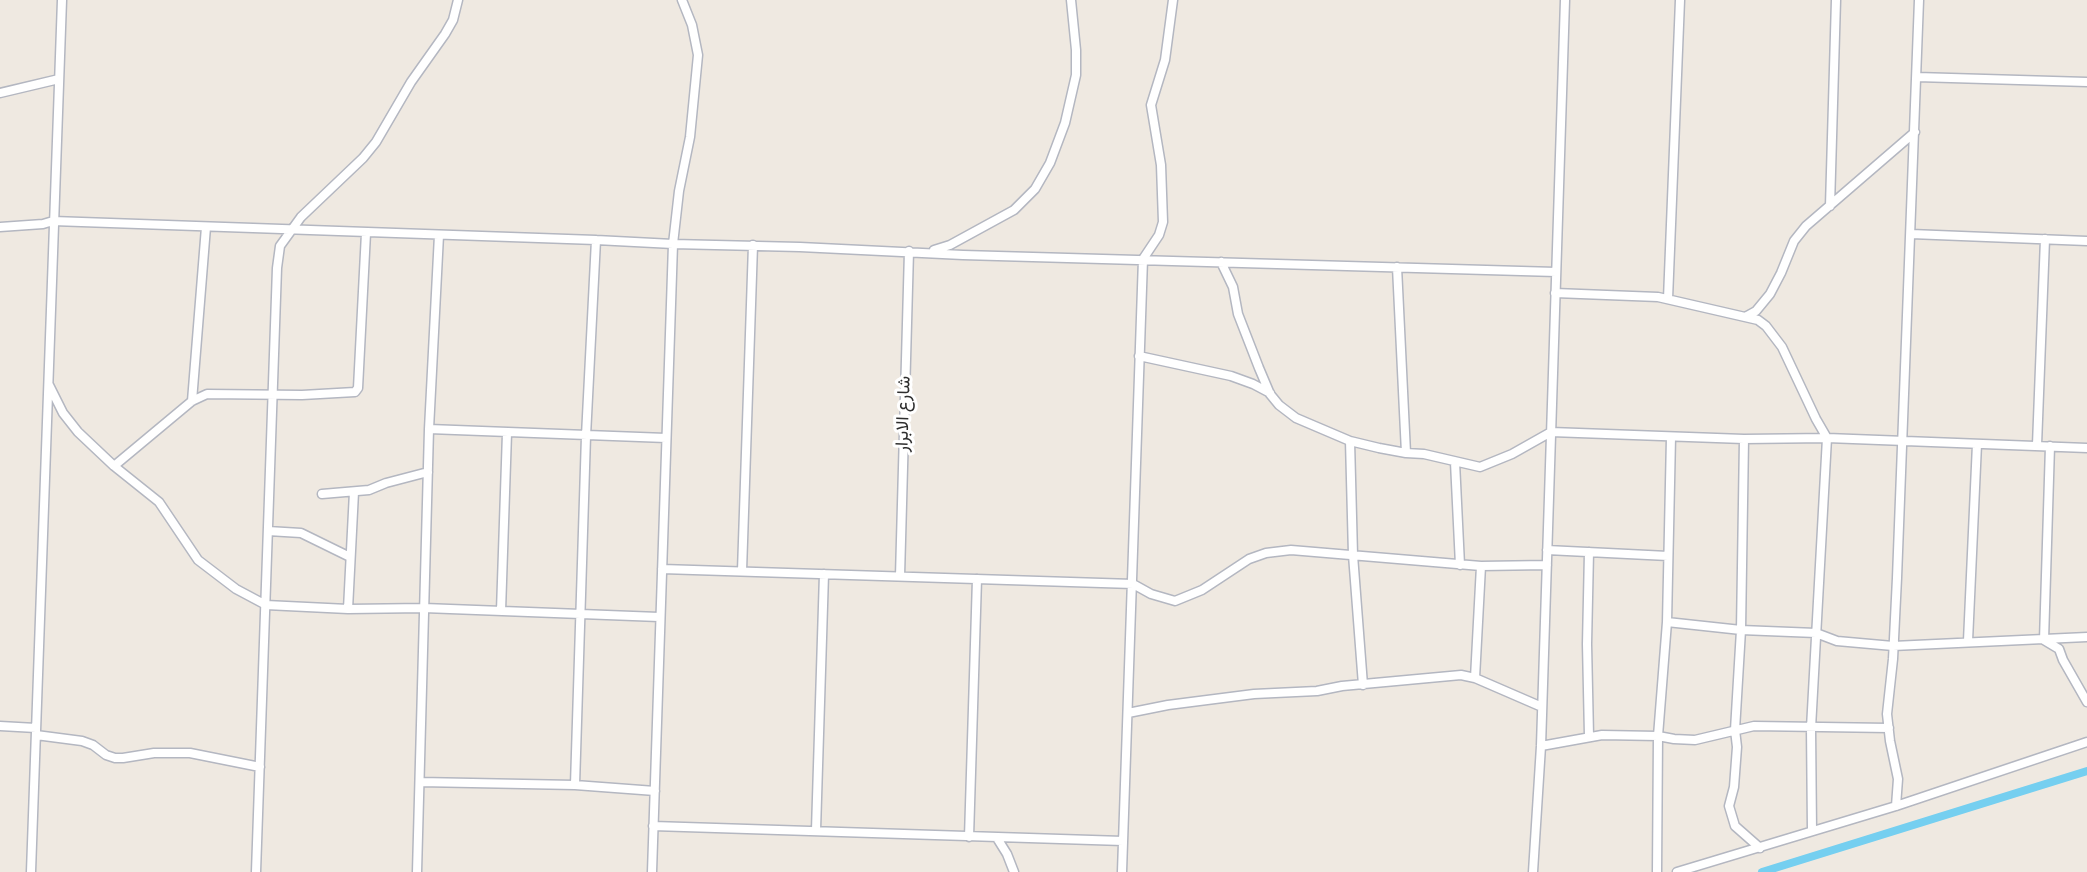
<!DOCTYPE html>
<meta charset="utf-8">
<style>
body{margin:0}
canvas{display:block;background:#efe9e1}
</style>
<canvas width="2087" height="872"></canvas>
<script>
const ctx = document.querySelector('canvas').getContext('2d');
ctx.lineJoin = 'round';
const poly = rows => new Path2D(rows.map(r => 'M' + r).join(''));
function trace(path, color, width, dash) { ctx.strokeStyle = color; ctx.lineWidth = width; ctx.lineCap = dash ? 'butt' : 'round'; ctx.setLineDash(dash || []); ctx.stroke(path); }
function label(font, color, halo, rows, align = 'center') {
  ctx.font = font + ' Roboto,Vazirmatn,sans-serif'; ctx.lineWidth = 6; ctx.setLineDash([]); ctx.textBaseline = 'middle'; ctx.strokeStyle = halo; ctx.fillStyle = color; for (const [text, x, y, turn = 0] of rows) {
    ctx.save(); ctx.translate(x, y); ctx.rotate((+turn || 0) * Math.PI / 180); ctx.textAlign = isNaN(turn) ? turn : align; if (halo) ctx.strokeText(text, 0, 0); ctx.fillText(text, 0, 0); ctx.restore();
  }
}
const canal = poly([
 [1762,872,2087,771]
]);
const minor = poly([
 [1917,77,2087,82],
 [0,93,59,79],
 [1830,206,1836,0],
 [0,227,43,224,53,221,596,240,673,244,800,247,963,255,1556,272],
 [1911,234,2087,241],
 [934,250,950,245,1014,210,1035,189,1050,163,1065,123,1076,75,1076,50,1071,0],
 [1221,262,1233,287,1238,314,1259,368,1270,394,1279,405,1296,418,1350,441,1379,448,1406,453,1424,454,1480,467,1512,454,1551,432,1744,439,1827,438,2087,448],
 [1397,267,1406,453],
 [1555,293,1658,297,1758,320,1766,326,1782,347,1816,419,1827,438,1811,728,1812,831],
 [1668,299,1680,0],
 [1747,316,1756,311,1770,294,1781,273,1794,241,1806,226,1915,132],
 [1139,356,1231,376,1253,384,1270,393],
 [49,385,63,413,78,432,114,466,159,502,198,560,236,589,266,605,348,609,424,608,659,617],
 [192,401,206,227],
 [429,429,666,438],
 [1744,439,1741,630,1735,730,1737,747,1734,787,1729,806,1735,826,1760,848],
 [1350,441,1353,555,1363,685],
 [2037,445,2045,239],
 [2050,446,2044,640,2059,649,2063,660,2087,702],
 [1455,462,1460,565],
 [114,466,192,401,207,394,302,395,355,392,358,388,366,233],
 [322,494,369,490,386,483,428,472],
 [268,531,301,533,350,557],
 [1547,550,1668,556],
 [662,569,1133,584,1151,594,1175,601,1202,590,1249,559,1266,553,1291,550,1481,566,1547,565],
 [742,571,753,245],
 [900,576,909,251],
 [348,609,354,492],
 [501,611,507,433],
 [1667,622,1741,630,1816,633,1837,641,1893,646,2087,637],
 [1968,641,1977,444],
 [1475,678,1481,566],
 [1128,713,1168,705,1254,694,1317,691,1342,686,1461,675,1475,678,1542,707],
 [0,726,36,728],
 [36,735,82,741,93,745,106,755,115,758,123,758,154,753,190,753,260,767],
 [1589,736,1587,644,1589,552],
 [1541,746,1602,735,1658,736,1674,739,1695,740,1754,726,1889,728],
 [420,782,575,785,655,791],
 [575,785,586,436,596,240],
 [1896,806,1898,779,1890,741,1887,714,1893,659,1897,578,1919,0],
 [653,826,1123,841],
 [816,830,824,574],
 [969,837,977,579],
 [997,838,1007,854,1014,872],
 [31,872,62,0],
 [256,872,277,268,280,246,301,217,363,158,376,142,411,82,445,34,453,20,458,0],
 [417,872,429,429,439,235],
 [652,872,673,244,679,191,690,137,698,55,692,25,682,0],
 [1122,872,1143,259,1159,235,1163,222,1161,165,1151,105,1165,60,1173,0],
 [1533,872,1541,746,1565,0],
 [1657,872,1658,736,1667,622,1671,437],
 [1677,872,1896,806,2087,742]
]);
const streetNames = [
 ["شارع الابرار",904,414,-88]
];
trace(canal, '#75cff0', 8);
trace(minor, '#b4b7c1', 11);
trace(minor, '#fff', 8);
label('18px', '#2e2e2e', '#fff', streetNames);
</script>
